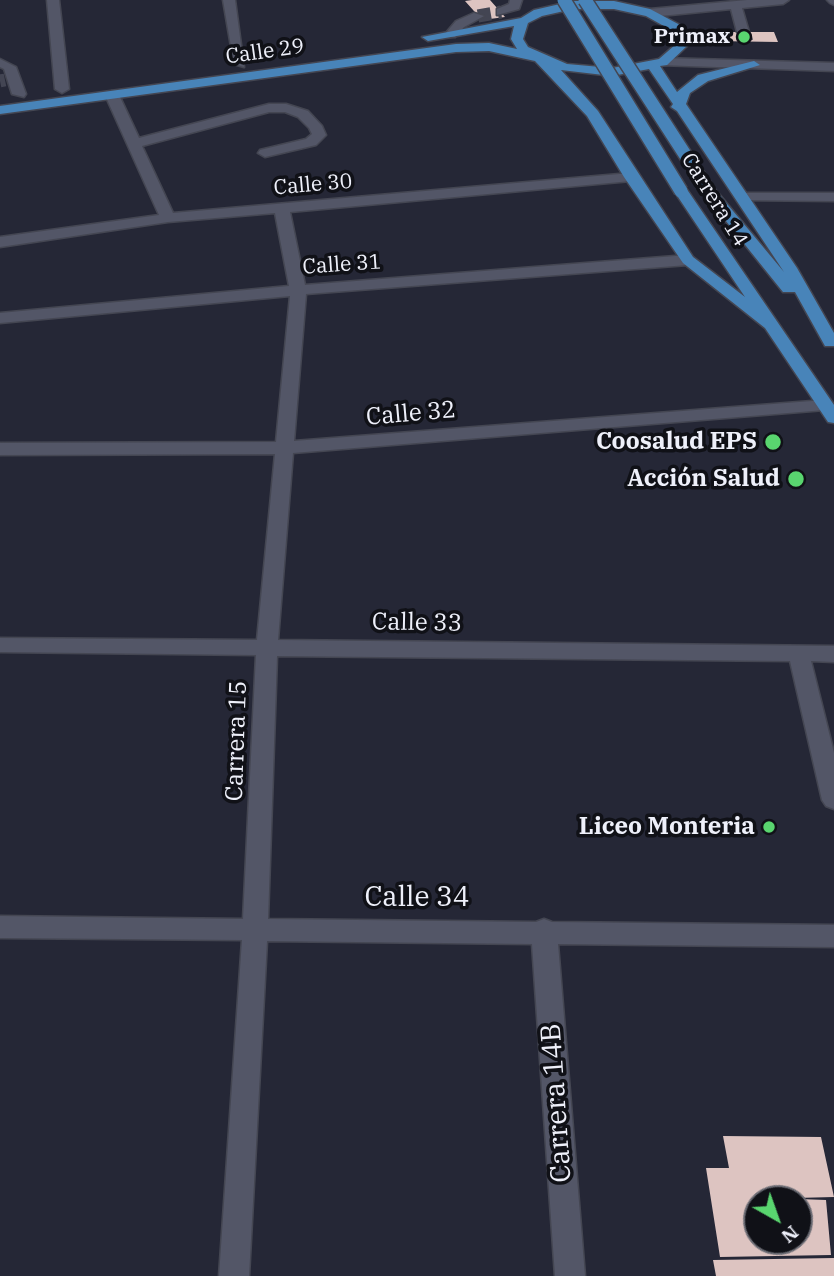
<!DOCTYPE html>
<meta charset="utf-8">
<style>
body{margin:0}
#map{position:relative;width:834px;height:1276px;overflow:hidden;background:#252736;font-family:"IBM Plex Serif",serif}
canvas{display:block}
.north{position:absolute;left:743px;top:1185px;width:70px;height:70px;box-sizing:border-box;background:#101117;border:2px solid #696a72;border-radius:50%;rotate:140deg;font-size:19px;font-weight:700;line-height:28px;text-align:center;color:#eef0fa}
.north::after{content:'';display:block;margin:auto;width:24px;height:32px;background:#59d56f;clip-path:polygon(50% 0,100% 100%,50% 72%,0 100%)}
</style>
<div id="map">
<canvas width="834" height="1276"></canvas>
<div class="north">N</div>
</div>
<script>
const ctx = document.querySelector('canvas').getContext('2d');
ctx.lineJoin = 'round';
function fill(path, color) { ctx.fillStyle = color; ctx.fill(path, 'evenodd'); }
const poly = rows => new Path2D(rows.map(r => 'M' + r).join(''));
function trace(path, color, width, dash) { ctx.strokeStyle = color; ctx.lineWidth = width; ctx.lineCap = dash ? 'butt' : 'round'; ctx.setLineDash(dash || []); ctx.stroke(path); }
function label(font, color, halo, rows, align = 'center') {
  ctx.font = font + ' "IBM Plex Serif",serif'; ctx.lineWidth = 7; ctx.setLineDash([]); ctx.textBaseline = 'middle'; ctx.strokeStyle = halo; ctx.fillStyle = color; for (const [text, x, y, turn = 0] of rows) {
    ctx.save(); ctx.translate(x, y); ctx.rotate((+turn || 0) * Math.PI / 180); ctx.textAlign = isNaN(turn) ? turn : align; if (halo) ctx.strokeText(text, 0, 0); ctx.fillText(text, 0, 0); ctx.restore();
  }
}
const building = poly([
 [472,0,490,0,505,17,482,20,465,1],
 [711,32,774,32,778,42,714,41],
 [723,1136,821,1137,834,1197,757,1199,757,1241,799,1241,799,1199,826,1200,831,1255,720,1257,706,1168,729,1168],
 [834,1258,834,1276,716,1276,713,1260]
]);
const minorTunnel = poly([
 [478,16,501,12],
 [743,32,747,42],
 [0,81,5,80]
]);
const minor = poly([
 [47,0,59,0,69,89,62,93,55,89,47,0],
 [223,0,235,0,244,67,234,64,223,0],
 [510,0,522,0,519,9,497,15,497,9,509,4,510,0],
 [747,0,789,0,783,4,742,8,749,32,743,36,737,32,731,9,650,17,644,13,650,9,747,0],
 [827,0,834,0,834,5,830,3,827,0],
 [474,13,484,16,464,27,455,37,447,37,445,34,456,21,474,13],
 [663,58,834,63,834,71,659,65,659,59,663,58],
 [0,59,16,67,26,94,24,97,12,94,4,69,0,67,0,59],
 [112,91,119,95,139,138,269,104,286,104,308,111,322,126,326,135,316,145,265,157,258,153,260,150,306,139,312,134,309,128,298,117,285,112,269,112,142,146,173,213,631,173,638,177,631,181,290,212,305,285,688,255,696,260,688,265,306,294,294,441,825,400,834,405,825,410,293,453,278,640,834,646,834,662,811,661,834,753,834,809,826,806,822,800,790,661,277,656,268,919,536,922,544,919,552,922,834,925,834,947,558,944,585,1276,555,1276,532,944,267,941,249,1276,219,1276,242,940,0,938,0,916,243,919,256,655,0,652,0,638,257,640,275,454,0,455,0,443,276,442,290,296,0,323,0,313,289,286,275,213,168,222,0,247,0,237,159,215,105,95,112,91],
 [743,193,834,193,834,201,738,200,738,194,743,193]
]);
const major = poly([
 [573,1,614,1,650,9,680,25,687,36,687,46,667,65,660,66,677,92,698,75,754,61,760,65,708,81,690,93,686,104,797,268,834,333,834,346,825,346,795,292,783,292,701,190,703,187,713,187,784,272,677,111,671,107,673,104,649,69,612,76,561,70,598,111,693,257,745,297,674,191,676,188,686,188,834,405,834,423,828,422,765,328,683,263,624,177,587,116,535,61,489,51,456,52,0,114,0,106,456,44,489,43,517,49,511,39,514,26,428,41,422,37,521,18,534,10,573,1],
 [573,9,614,9,646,16,671,30,675,45,659,59,612,68,567,64,528,47,523,39,528,23,542,16,573,9]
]);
const majorBridge = poly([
 [564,0,681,191],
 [585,0,708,190]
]);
const markers = [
 [744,37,7,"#59d56f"],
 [773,442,9,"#59d56f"],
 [796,479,9,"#59d56f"],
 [769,827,7,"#59d56f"]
];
const farPoinames = [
 ["Primax",730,37]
];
const farStreetnames = [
 ["Calle 29",265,52,-8],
 ["Calle 30",313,185,-5],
 ["Carrera 14",714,200,58],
 ["Calle 31",342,265,-4]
];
const streetNames = [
 ["Calle 32",411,414,-5],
 ["Calle 33",417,623,1],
 ["Carrera 15",237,741,-88]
];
const poiNames = [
 ["Coosalud EPS",757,442],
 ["Acción Salud",780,479],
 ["Liceo Monteria",755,827]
];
const nearStreetnames = [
 ["Calle 34",417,898],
 ["Carrera 14B",557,1103,-94]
];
fill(building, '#ddc4c1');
trace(minorTunnel, '#434553', 13, [13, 7]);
trace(minor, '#444652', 3);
trace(major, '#444652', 3);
fill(minor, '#535667');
fill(major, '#4884b9');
trace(majorBridge, '#444652', 16, []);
trace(majorBridge, '#4884b9', 13);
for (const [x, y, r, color] of markers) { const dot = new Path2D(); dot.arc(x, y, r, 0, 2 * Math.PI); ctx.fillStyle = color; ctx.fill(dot); trace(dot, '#101117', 2.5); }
label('bold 21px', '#eef0fa', '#101117', farPoinames, 'right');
label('21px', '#eef0fa', '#101117', farStreetnames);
label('24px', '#eef0fa', '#101117', streetNames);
label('bold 24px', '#eef0fa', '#101117', poiNames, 'right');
label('28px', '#eef0fa', '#101117', nearStreetnames);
</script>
